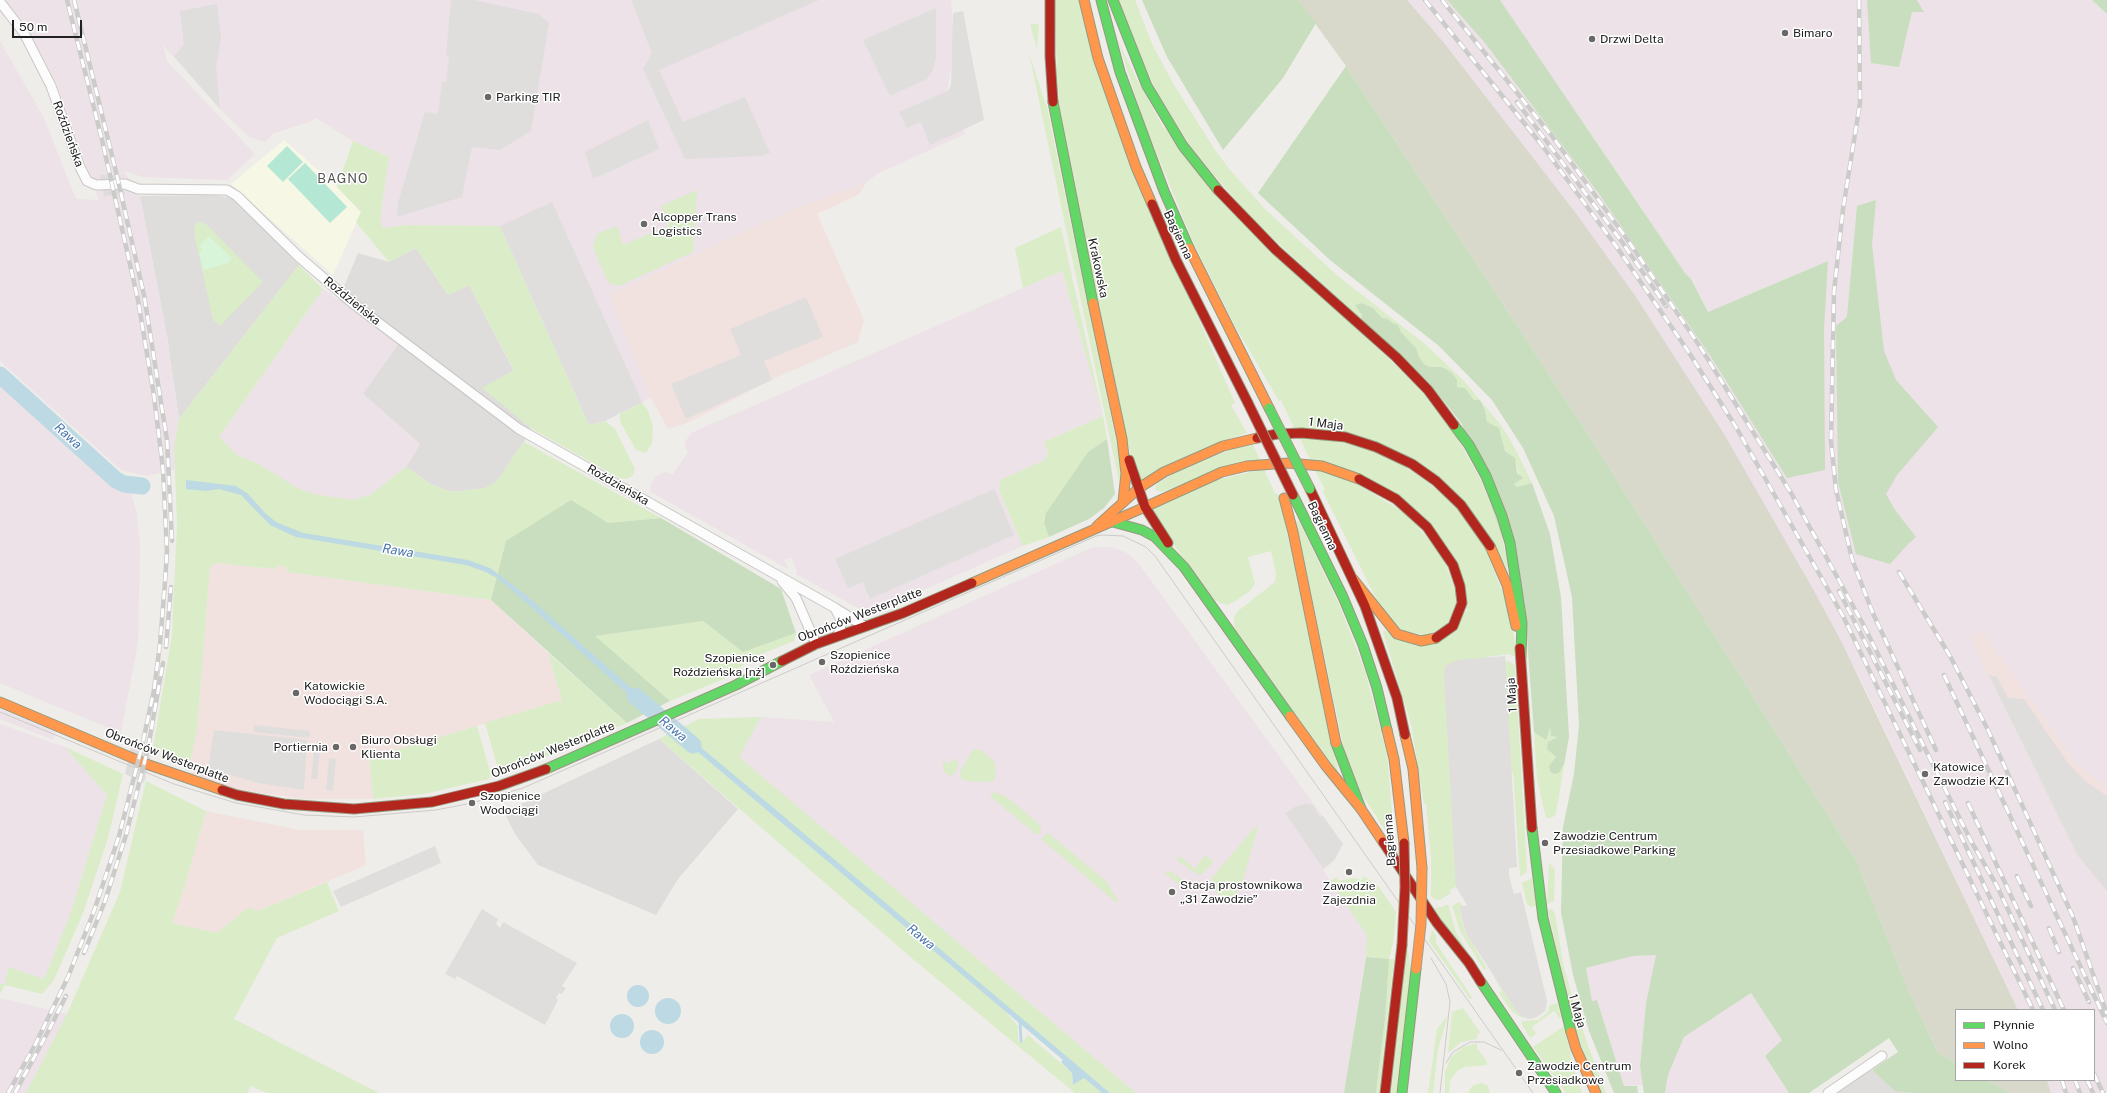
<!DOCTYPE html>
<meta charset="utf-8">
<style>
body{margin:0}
#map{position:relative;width:2107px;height:1093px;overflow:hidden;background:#efede9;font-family:"Public Sans",sans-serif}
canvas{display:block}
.legend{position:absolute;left:1955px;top:1009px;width:140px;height:72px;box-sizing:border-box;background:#fff;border:1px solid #a6a6a6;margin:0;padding:5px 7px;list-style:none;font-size:12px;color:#212121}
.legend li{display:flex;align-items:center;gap:8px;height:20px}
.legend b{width:20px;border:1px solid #a6a6a6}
.scale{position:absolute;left:12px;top:20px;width:70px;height:18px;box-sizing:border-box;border:2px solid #212121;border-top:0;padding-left:5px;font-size:12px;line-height:14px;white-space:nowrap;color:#212121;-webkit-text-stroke:3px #fff;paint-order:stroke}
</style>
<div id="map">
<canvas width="2107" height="1093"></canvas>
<ul class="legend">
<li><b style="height:5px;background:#63d668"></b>Płynnie</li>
<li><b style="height:5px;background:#ff974d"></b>Wolno</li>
<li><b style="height:5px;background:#b3261e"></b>Korek</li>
</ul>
<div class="scale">50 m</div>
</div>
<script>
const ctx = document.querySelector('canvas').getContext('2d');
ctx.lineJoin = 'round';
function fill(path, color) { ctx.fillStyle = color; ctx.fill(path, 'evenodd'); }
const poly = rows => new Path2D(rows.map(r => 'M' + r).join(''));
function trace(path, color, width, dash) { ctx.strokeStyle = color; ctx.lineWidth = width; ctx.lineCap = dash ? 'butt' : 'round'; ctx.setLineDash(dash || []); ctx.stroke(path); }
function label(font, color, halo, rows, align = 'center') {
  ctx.font = font + ' "Public Sans",sans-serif'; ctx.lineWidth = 3; ctx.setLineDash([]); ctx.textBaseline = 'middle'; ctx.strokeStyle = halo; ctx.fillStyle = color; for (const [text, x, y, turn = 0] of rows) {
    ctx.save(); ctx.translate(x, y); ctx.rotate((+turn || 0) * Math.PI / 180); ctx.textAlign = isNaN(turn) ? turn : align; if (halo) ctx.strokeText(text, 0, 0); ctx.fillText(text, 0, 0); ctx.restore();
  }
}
const residential = poly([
 [212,195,234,198,299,265,179,419,167,336,140,196],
 [416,248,448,295,469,285,514,371,483,388,531,428,524,442,496,482,485,488,452,492,432,485,406,467,420,444,363,394,338,301,358,253,389,262],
 [659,739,738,809,678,879,656,915,538,865,515,834,504,812],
 [1872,1070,1895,1090,1914,1093,1822,1093,1845,1077]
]);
const commercial = poly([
 [867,182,858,195,817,214,864,320,858,342,775,378,687,423,668,429,651,398,609,295,788,211],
 [215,563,276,569,277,566,287,567,287,572,491,600,548,653,562,700,407,747,369,755,373,799,304,799,233,789,192,776,190,763,197,730,210,567],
 [1982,630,2076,763,2107,788,2107,893,2078,857,1989,679,1970,637],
 [206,811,300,830,363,830,366,865,258,911,249,907,217,933,172,923,185,885]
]);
const industrial = poly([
 [4,0,951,0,954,45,947,94,965,134,879,173,867,182,788,211,609,295,651,398,605,421,500,226,407,225,383,228,380,219,389,157,353,141,316,118,310,122,274,133,265,142,249,137,220,109,163,45,167,61,255,154,227,180,143,177,124,171,140,196,167,336,179,419,174,447,175,469,147,476,121,470,0,361,0,41,44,118,76,199,99,200,55,80,32,37],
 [1407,0,1447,0,1485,43,1599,194,1711,357,1807,429,1828,261,1708,312,1691,279,1685,273,1500,0,1876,0,1899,66,1912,11,1924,11,1917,0,2092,0,2107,14,2107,788,2076,763,1982,630,1970,637,2078,857,2107,893,2107,1093,2051,1093,2047,1080,2094,1080,2094,1010,2018,1010,1866,691,1813,589],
 [1062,271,1103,416,1044,442,1048,452,1045,460,1000,480,999,491,1023,546,869,614,796,574,797,571,791,557,784,560,788,568,786,568,651,492,650,486,656,476,664,472,673,474,688,452,685,447,685,442,691,433],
 [323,289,400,342,363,394,420,444,406,467,370,495,352,500,314,494,296,488,259,464,237,455,219,437],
 [0,383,50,426,113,486,131,492,137,515,140,545,138,642,121,733,0,683],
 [1093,547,1112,547,1127,553,1139,564,1343,844,1333,862,1323,870,1367,935,1368,940,1344,1093,1136,1093,738,757,761,717,834,722,809,675],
 [0,709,56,732,53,740,0,719],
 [0,724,65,747,107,795,70,915,44,979,8,967,5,985,0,984],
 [1656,955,1646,1003,1640,1067,1643,1085,1624,1086,1597,1000,1592,1001,1586,968,1633,956],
 [1751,993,1783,1040,1765,1056,1789,1093,1665,1093,1668,1075,1684,1037],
 [0,998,67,1014,26,1093,0,1093]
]);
const education = poly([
 [284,140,337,187,361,212,333,275,231,184]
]);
const construction = poly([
 [1298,0,1407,0,1444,43,1575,212,1636,297,1724,434,1813,589,1842,643,2018,1010,1956,1010,1956,1063,1938,1053,1908,989,1856,860,1581,423,1346,66],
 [1987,1080,2047,1080,2051,1093,2010,1093]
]);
const grass = poly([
 [1055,0,1078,0,1199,320,1235,403,1231,405,1247,433,1231,438,1141,481,1132,459,1126,435,1073,179,1060,110,1057,75],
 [1116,0,1135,0,1152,44,1174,85,1215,150,1230,170,1265,209,1338,276,1426,345,1464,381,1500,424,1511,441,1532,483,1517,487,1514,484,1520,477,1517,467,1510,454,1505,451,1499,428,1487,422,1485,410,1480,400,1474,400,1467,391,1457,387,1451,372,1442,367,1429,367,1424,364,1419,357,1416,348,1401,332,1399,327,1382,318,1373,308,1362,303,1356,304,1362,316,1361,319,1254,221,1195,153,1158,95],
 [1031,23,1039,25,1037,49,1031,28],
 [1118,40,1138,82,1163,127,1364,336,1414,383,1452,429,1482,482,1501,533,1509,570,1426,467,1294,428,1281,400,1279,401,1234,324,1194,244,1143,120],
 [1029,53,1047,108,1123,475,1121,491],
 [353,141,389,157,380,219,383,228,407,225,500,226,589,425,605,421,615,429,635,469,633,475,627,479,619,478,531,428,482,388,514,370,469,285,448,295,416,248,389,262,356,222,361,212,337,187],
 [697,190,693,252,619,286,608,283,593,247,597,234,617,226,623,245,669,226,661,206],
 [201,222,207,225,263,282,220,326,213,320,195,238,194,229,196,223],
 [1061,227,1103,416,1107,439,1088,452,1046,513,1044,523,1049,537,1023,546,999,490,1000,480,1045,460,1048,452,1044,442,1103,416,1062,271,1023,288,1015,248],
 [299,265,323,289,219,437,237,455,259,464,297,488,314,494,352,500,370,495,406,467,432,485,452,492,485,488,496,482,524,442,661,518,608,523,506,541,491,600,287,572,287,567,277,566,276,569,215,563,210,567,197,730,190,763,153,748,172,635,177,524,174,447,179,419],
 [642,402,648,411,653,427,652,443,646,453,636,450,620,421,620,414],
 [1300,438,1335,441,1370,450,1399,463,1424,479,1456,507,1485,548,1505,599,1514,637,1517,657,1508,654,1487,657,1458,885,1449,891,1451,893,1440,900,1435,900,1431,896,1431,858,1426,804,1424,804,1411,724,1383,632,1384,630,1416,646,1467,611,1427,519,1310,460],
 [1253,445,1260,460,1161,492,1155,489,1157,484,1176,472,1234,448],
 [1264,469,1275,494,1278,494,1281,504,1339,774,1236,631,1234,625,1234,617,1238,611,1275,582,1276,573,1271,551,1248,557,1255,584,1250,591,1234,602,1227,605,1220,603,1213,599,1166,534,1152,510,1208,482],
 [1315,470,1347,478,1408,515,1443,557,1458,599,1448,625,1429,636,1400,630,1382,610,1323,492,1325,490],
 [1299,521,1338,602,1365,671,1387,755,1395,845,1361,793,1345,754,1296,522],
 [703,621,743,652,796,633,794,641,754,657,724,679,670,701,594,636],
 [548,653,627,723,501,775,499,772,485,723,562,700],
 [1508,661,1512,663,1515,667,1527,868,1526,873,1520,876,1513,773,1510,773,1504,662],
 [761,717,739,757,1136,1093,1110,1093,679,729,699,719],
 [477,726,491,775,489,779,424,794,373,799,369,755,407,747],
 [1549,728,1551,736,1557,737,1550,740,1547,749,1556,757,1549,766,1562,769,1569,737,1556,813,1553,817,1546,818,1537,779,1534,732,1541,736],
 [673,731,1003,1009,1018,1026,1018,1041,1023,1041,1028,1035,1072,1073,1073,1085,1084,1078,1102,1093,1075,1093,914,960,659,739],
 [65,747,123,774,108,838,83,913,54,980,42,994,5,985,0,994,0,984,5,984,8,967,44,979,70,915,107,795],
 [975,749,981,750,994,761,996,769,994,781,978,782,963,780,961,778,960,772,972,751],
 [954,758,959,764,955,773,950,776,944,772,943,764,944,761,949,764],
 [146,781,206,811,185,885,172,923,217,933,249,907,258,911,327,882,339,911,277,938,234,1019,379,1093,268,1093,250,1086,247,1093,26,1093,67,1014,120,892],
 [994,792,1007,797,1041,826,1040,833,1037,835,990,796],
 [1258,826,1242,884,1234,898,1225,899,1212,889,1210,885,1212,878,1255,827],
 [1048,833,1107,882,1118,901,1117,903,1041,839],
 [1205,855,1213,862,1203,873,1200,875,1192,871,1178,861,1178,857,1181,857,1195,869],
 [1549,862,1555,870,1554,901,1547,904],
 [1171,871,1186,883,1182,887,1165,873],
 [1364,876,1379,887,1396,912,1393,943,1389,959,1394,959,1379,1093,1376,1093,1385,1019,1388,959,1366,957,1367,935,1330,881,1337,877,1338,881,1353,878,1362,880],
 [1532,878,1536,906,1530,907,1527,904,1522,883],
 [1459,902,1463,906,1459,908,1465,931,1489,972,1487,968,1484,970,1460,931,1452,906],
 [1448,904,1456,932,1469,954,1442,921,1434,908,1442,907],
 [1552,909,1555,914,1563,963,1576,1011,1571,1014,1548,910],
 [1432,930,1436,935,1436,943,1473,999,1469,998,1429,941],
 [1407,945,1411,969,1396,1093,1391,1093],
 [1492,974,1518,1013,1525,1018,1535,1018,1528,1019,1521,1017,1512,1012,1499,993,1502,991],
 [1557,1003,1561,1017,1559,1018,1554,1011,1532,1027,1536,1034,1530,1038,1521,1023,1523,1021,1538,1020,1548,1012,1550,1005],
 [1463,1008,1480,1032,1477,1035,1477,1039,1461,1042,1448,1053,1452,1012],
 [1448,1015,1438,1049,1433,1093,1428,1093,1437,1029],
 [1580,1021,1588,1046,1606,1093,1601,1093,1580,1043,1574,1023],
 [1564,1026,1575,1073,1582,1093,1566,1093,1533,1047],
 [1477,1043,1477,1048,1487,1062,1487,1065,1465,1067,1458,1070,1450,1081,1449,1093,1445,1093,1445,1072,1451,1057,1463,1047],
 [1481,1083,1487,1085,1490,1093,1468,1093,1472,1086]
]);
const forest = poly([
 [1142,0,1298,0,1316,23,1283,78,1223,150,1167,57],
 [1447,0,1500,0,1685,273,1691,279,1708,312,1828,261,1824,329,1825,470,1787,478,1711,357,1599,194,1485,43],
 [1867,0,1917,0,1924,12,1912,12,1899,67,1871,63],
 [2092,0,2107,0,2107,14],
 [1346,66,1581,423,1856,860,1908,989,1938,1053,1956,1063,1956,1080,1987,1080,2010,1093,1914,1093,1895,1091,1872,1070,1898,1052,1889,1038,1809,1093,1789,1093,1765,1056,1782,1040,1751,993,1684,1037,1668,1075,1665,1093,1644,1093,1640,1067,1646,1003,1656,955,1633,956,1586,968,1592,1001,1597,1000,1624,1086,1637,1086,1638,1093,1614,1093,1589,1031,1573,975,1561,912,1563,827,1574,774,1579,725,1572,597,1554,516,1523,448,1492,400,1439,346,1330,260,1258,193],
 [1876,200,1872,245,1884,351,1896,380,1938,427,1897,475,1886,494,1895,510,1916,537,1908,544,1890,564,1856,554,1838,482,1836,326,1847,317,1857,206],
 [1362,303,1373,308,1382,318,1388,319,1392,323,1398,325,1401,332,1416,348,1419,357,1424,364,1429,367,1442,367,1451,372,1457,380,1457,387,1465,388,1474,400,1480,400,1485,410,1487,422,1499,428,1505,451,1515,458,1517,473,1523,478,1514,484,1517,487,1532,483,1550,534,1561,597,1569,737,1564,764,1559,773,1554,774,1550,771,1549,766,1556,757,1547,749,1548,742,1557,737,1551,736,1550,728,1546,740,1534,732,1524,598,1462,424,1430,384,1361,319,1362,315,1355,305],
 [1107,439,1115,494,1104,508,1089,519,1049,537,1044,523,1046,513,1088,452],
 [571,500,608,523,661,518,781,589,796,633,743,652,703,621,595,636,670,701,627,723,491,600,506,541],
 [1366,957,1389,959,1385,1019,1376,1093,1344,1093]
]);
const park = poly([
 [209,236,232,258,228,263,203,270,199,253,202,250,199,246]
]);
const pitch = poly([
 [287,146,303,162,283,182,267,166],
 [305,163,347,207,330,223,288,179]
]);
const parking = poly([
 [451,0,474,0,538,14,549,23,531,131,500,150,472,147,462,197,397,217,398,203,425,112,438,114,442,82,446,82,449,56,446,55],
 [631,0,819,0,659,70,683,122,745,97,770,153,760,156,685,159,643,69,652,53],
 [217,4,221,37,216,68,220,109,174,56,184,45,180,11],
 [936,8,936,58,933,70,927,79,890,96,863,40],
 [963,11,984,120,930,145,921,122,907,128,899,112,948,91,951,85,953,13],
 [648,120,659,149,593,179,585,152],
 [552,202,642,402,605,421,589,425,500,226],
 [806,297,823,337,764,361,772,380,686,419,671,384,741,355,730,329],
 [994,489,1014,535,870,599,863,582,848,588,835,559],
 [1505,656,1517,867,1509,868,1509,876,1514,894,1521,892,1547,1001,1545,1011,1537,1017,1531,1019,1523,1017,1517,1012,1466,933,1459,907,1467,905,1456,887,1444,674,1446,665,1458,660],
 [1989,675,1997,677,2008,698,2024,699,2067,762,2084,780,2107,796,2107,891,2078,856],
 [254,725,310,731,309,738,253,732],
 [214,730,307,740,304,790,258,783,208,768],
 [314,750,320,750,317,779,311,779],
 [329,758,336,759,333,791,326,790],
 [1305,804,1313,805,1320,817,1323,816,1343,844,1335,859,1323,868,1285,813,1295,807],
 [435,846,441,863,341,907,333,891],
 [482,909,498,919,496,924,500,928,503,922,577,963,562,986,566,988,562,994,559,993,556,998,558,1000,545,1025,457,976,455,979,445,974]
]);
const water = poly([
 [186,480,236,486,248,494,265,513,276,522,303,533,468,560,490,568,526,595,656,710,649,713,522,599,497,578,486,572,466,565,296,537,270,525,241,495,219,489,206,491,186,489],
 [679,729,782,815,1110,1093,1102,1093,1084,1078,1073,1085,1072,1073,1061,1062,1063,1060,673,731],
 '627 996a11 11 0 1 1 22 0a11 11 0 1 1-22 0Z',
 '655 1011a13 13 0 1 1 26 0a13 13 0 1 1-26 0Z',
 '610 1026a12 12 0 1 1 24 0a12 12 0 1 1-24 0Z',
 '640 1042a12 12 0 1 1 24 0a12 12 0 1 1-24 0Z'
]);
const pier = poly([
 [100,175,120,175,125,195,104,196],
 [132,742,152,750,144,783,125,774]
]);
const stream = poly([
 [1020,1021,1021,1041]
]);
const river = poly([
 [0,375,116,480,124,484,142,486],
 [635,696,693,745]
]);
const street = poly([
 [0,2,24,33,51,86,80,167,87,181,96,185,125,184,138,189,227,190,237,196,299,257,355,305,519,429,835,608,842,622,838,635],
 [782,581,796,598,816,644],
 [835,608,864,626],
 [1828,1093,1882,1056]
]);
const fast = poly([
 [1101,0,1120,72,1164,191,1189,248],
 [1113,0,1147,86,1183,146,1218,190],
 [1053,102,1093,303],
 [1454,425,1469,445,1486,476,1502,516,1510,543,1522,623,1521,657],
 [1293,495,1343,597,1363,645,1377,688,1387,730],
 [1113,522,1142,530,1155,537,1184,567,1290,716],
 [1336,743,1361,809],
 [546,769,736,685,782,661],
 [1532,828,1543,918,1571,1032],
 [1481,982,1556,1093],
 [1402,1093,1416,969]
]);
const slow = poly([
 [1084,0,1098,58,1136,167,1152,204],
 [1189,248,1269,408],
 [1093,303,1122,439,1126,474,1123,501],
 [1284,498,1293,532,1336,743],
 [1145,507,1222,472,1247,466,1288,463,1322,466,1359,479],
 [1097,526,1139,488,1164,472,1223,446,1257,438],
 [1490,546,1507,585,1516,626],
 [1353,579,1397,634,1421,641,1436,638],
 [972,583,1145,507],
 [0,702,149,765,222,790],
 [1290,716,1326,766,1361,809,1383,842],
 [1387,730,1394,759,1404,843],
 [1405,735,1413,769,1422,868],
 [1571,1032,1576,1049,1596,1093]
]);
const jam = poly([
 [1050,0,1050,56,1053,102],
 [1218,190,1276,250,1396,357,1428,390,1454,425],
 [1152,204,1176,260,1248,403],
 [1257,438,1277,434,1302,433,1345,437,1376,447,1412,464,1436,481,1461,505,1490,546],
 [1129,460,1145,507,1168,543],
 [1359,479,1396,499,1427,527,1453,565,1460,586,1462,603,1453,626,1436,638],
 [1310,489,1365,606,1397,698,1405,735],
 [1520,648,1532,828],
 [782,661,816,644,903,613,972,583],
 [222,790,237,795,284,804,354,809,432,802,499,786,546,769],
 [1383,842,1437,923,1469,963,1481,982],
 [1385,1093,1402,945]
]);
const tram = poly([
 [0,712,174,784,236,803,304,815,354,817,436,810,472,803,523,788,1096,536,1102,535,1123,536,1146,547,1155,556,1533,1093],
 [1431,958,1446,984,1450,1002,1440,1093],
 [1446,1063,1453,1052,1470,1042,1484,1042,1501,1050]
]);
const rail = poly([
 [74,0,117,176,144,295,167,440,172,541],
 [1425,0,1541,144,1616,246,1688,351,1736,427,1843,616,2033,1010],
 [1442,0,1552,136,1627,239,1699,345,1791,493,1863,624,1971,841,1997,886,2055,1010],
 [1859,0,1860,103,1843,209,1834,292,1831,441,1836,490,1852,559,1872,611,1936,750],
 [1517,102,1622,242,1666,306],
 [1899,572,1950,656,1988,730,2073,917,2107,1014],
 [1839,591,1920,750],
 [166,647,171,587],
 [1944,675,2107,1023],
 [1945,802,2043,1010],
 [1968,803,2064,1010],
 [2017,876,2031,906],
 [2049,928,2059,952],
 [84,953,105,901,126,835,148,748,163,663],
 [2073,968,2089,1002],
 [2094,1074,2103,1093],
 [2062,1080,2066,1093],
 [2075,1080,2080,1093],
 [2087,1080,2093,1093],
 [8,1093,35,1045,68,977,94,911,119,836,142,746,154,690,160,644,165,582,167,551,163,469,154,396,138,300,102,140,67,0],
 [15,1093,50,1028,66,996]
]);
const fastBridge = poly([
 [1269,408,1310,489]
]);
const slowBridge = poly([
 [1416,969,1421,924,1422,868]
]);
const jamBridge = poly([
 [1248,403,1293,495],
 [1402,945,1405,887,1404,843]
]);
const markers = [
 [1785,33,4,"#696867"],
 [1592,39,4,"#696867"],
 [488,97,4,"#696867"],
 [644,224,4,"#696867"],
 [822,662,4,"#696867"],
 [773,665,4,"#696867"],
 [296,693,4,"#696867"],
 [336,747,4,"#696867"],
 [353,747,4,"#696867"],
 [1925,774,4,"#696867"],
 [472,803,4,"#696867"],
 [1545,843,4,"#696867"],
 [1349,872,4,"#696867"],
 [1172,892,4,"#696867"],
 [1519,1073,4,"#696867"]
];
const poiNames = [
 ["Bimaro",1793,33],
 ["Drzwi Delta",1600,39],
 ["Parking TIR",496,97],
 ["Alcopper Trans",652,217],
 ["Logistics",652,231],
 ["Szopienice",830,655],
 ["Roździeńska",830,669],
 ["Szopienice",765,658,"right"],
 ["Roździeńska [nż]",765,672,"right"],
 ["Katowickie",304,686],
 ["Wodociągi S.A.",304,700],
 ["Biuro Obsługi",361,740],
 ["Klienta",361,754],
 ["Portiernia",328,747,"right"],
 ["Katowice",1933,767],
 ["Zawodzie KZ1",1933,781],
 ["Szopienice",480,796],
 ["Wodociągi",480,810],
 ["Zawodzie Centrum",1553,836],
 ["Przesiadkowe Parking",1553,850],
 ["Stacja prostownikowa",1180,885],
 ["„31 Zawodzie”",1180,899],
 ["Zawodzie",1349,886,"center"],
 ["Zajezdnia",1349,900,"center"],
 ["Zawodzie Centrum",1527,1066],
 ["Przesiadkowe",1527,1080]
];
const streetNames = [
 ["Roździeńska",68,134,70],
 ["Bagienna",1178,235,65],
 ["Krakowska",1098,268,78],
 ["Roździeńska",352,301,39],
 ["1 Maja",1326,424,7],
 ["Roździeńska",618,485,30],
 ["Bagienna",1322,526,64],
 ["Obrońców Westerplatte",860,615,-21],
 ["1 Maja",1512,695,-94],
 ["Obrońców Westerplatte",553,750,-22],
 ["Obrońców Westerplatte",167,756,21],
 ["Bagienna",1390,840,-94],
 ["1 Maja",1577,1011,74]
];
const neighbourhoodNames = [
 ["BAGNO",343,179]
];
const waterNames = [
 ["Rawa",68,436,42],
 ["Rawa",398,551,9],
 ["Rawa",673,729,40],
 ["Rawa",921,937,40]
];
fill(residential, '#dedddb');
fill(commercial, '#f1e2df');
fill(industrial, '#ece2e7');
fill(education, '#f7f7e6');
fill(construction, '#d8d8cb');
fill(grass, '#daecc8');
fill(forest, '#c8debe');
fill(park, '#d8f5d9');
fill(pitch, '#b4e7d4');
fill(parking, '#dfdedd');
fill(water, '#bdd9e3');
fill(pier, '#dedddc');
trace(stream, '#bdd9e3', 3);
trace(river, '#bdd9e3', 17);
trace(street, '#c8c7c5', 11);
trace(fast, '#969980', 11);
trace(slow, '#969980', 11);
trace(jam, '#969980', 11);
trace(street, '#fdfcfc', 9);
trace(fast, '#63d668', 9);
trace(slow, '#ff974d', 9);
trace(jam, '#b3261e', 9);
trace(tram, '#cbcbca', 1);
trace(rail, '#cbcbca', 4.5);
trace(rail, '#fff', 3, [9]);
trace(fastBridge, '#a69d85', 11, []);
trace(slowBridge, '#a69d85', 11, []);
trace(jamBridge, '#a69d85', 11, []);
trace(fastBridge, '#63d668', 9);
trace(slowBridge, '#ff974d', 9);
trace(jamBridge, '#b3261e', 9);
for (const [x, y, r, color] of markers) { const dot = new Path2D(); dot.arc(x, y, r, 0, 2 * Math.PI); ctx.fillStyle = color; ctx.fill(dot); trace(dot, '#fff', 1.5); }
label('12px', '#212121', '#fff', poiNames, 'left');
label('12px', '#212121', '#fff', streetNames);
ctx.letterSpacing = '1px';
label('13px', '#545454', '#fff', neighbourhoodNames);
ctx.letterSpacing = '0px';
label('italic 13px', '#4774ac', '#fff', waterNames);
</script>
